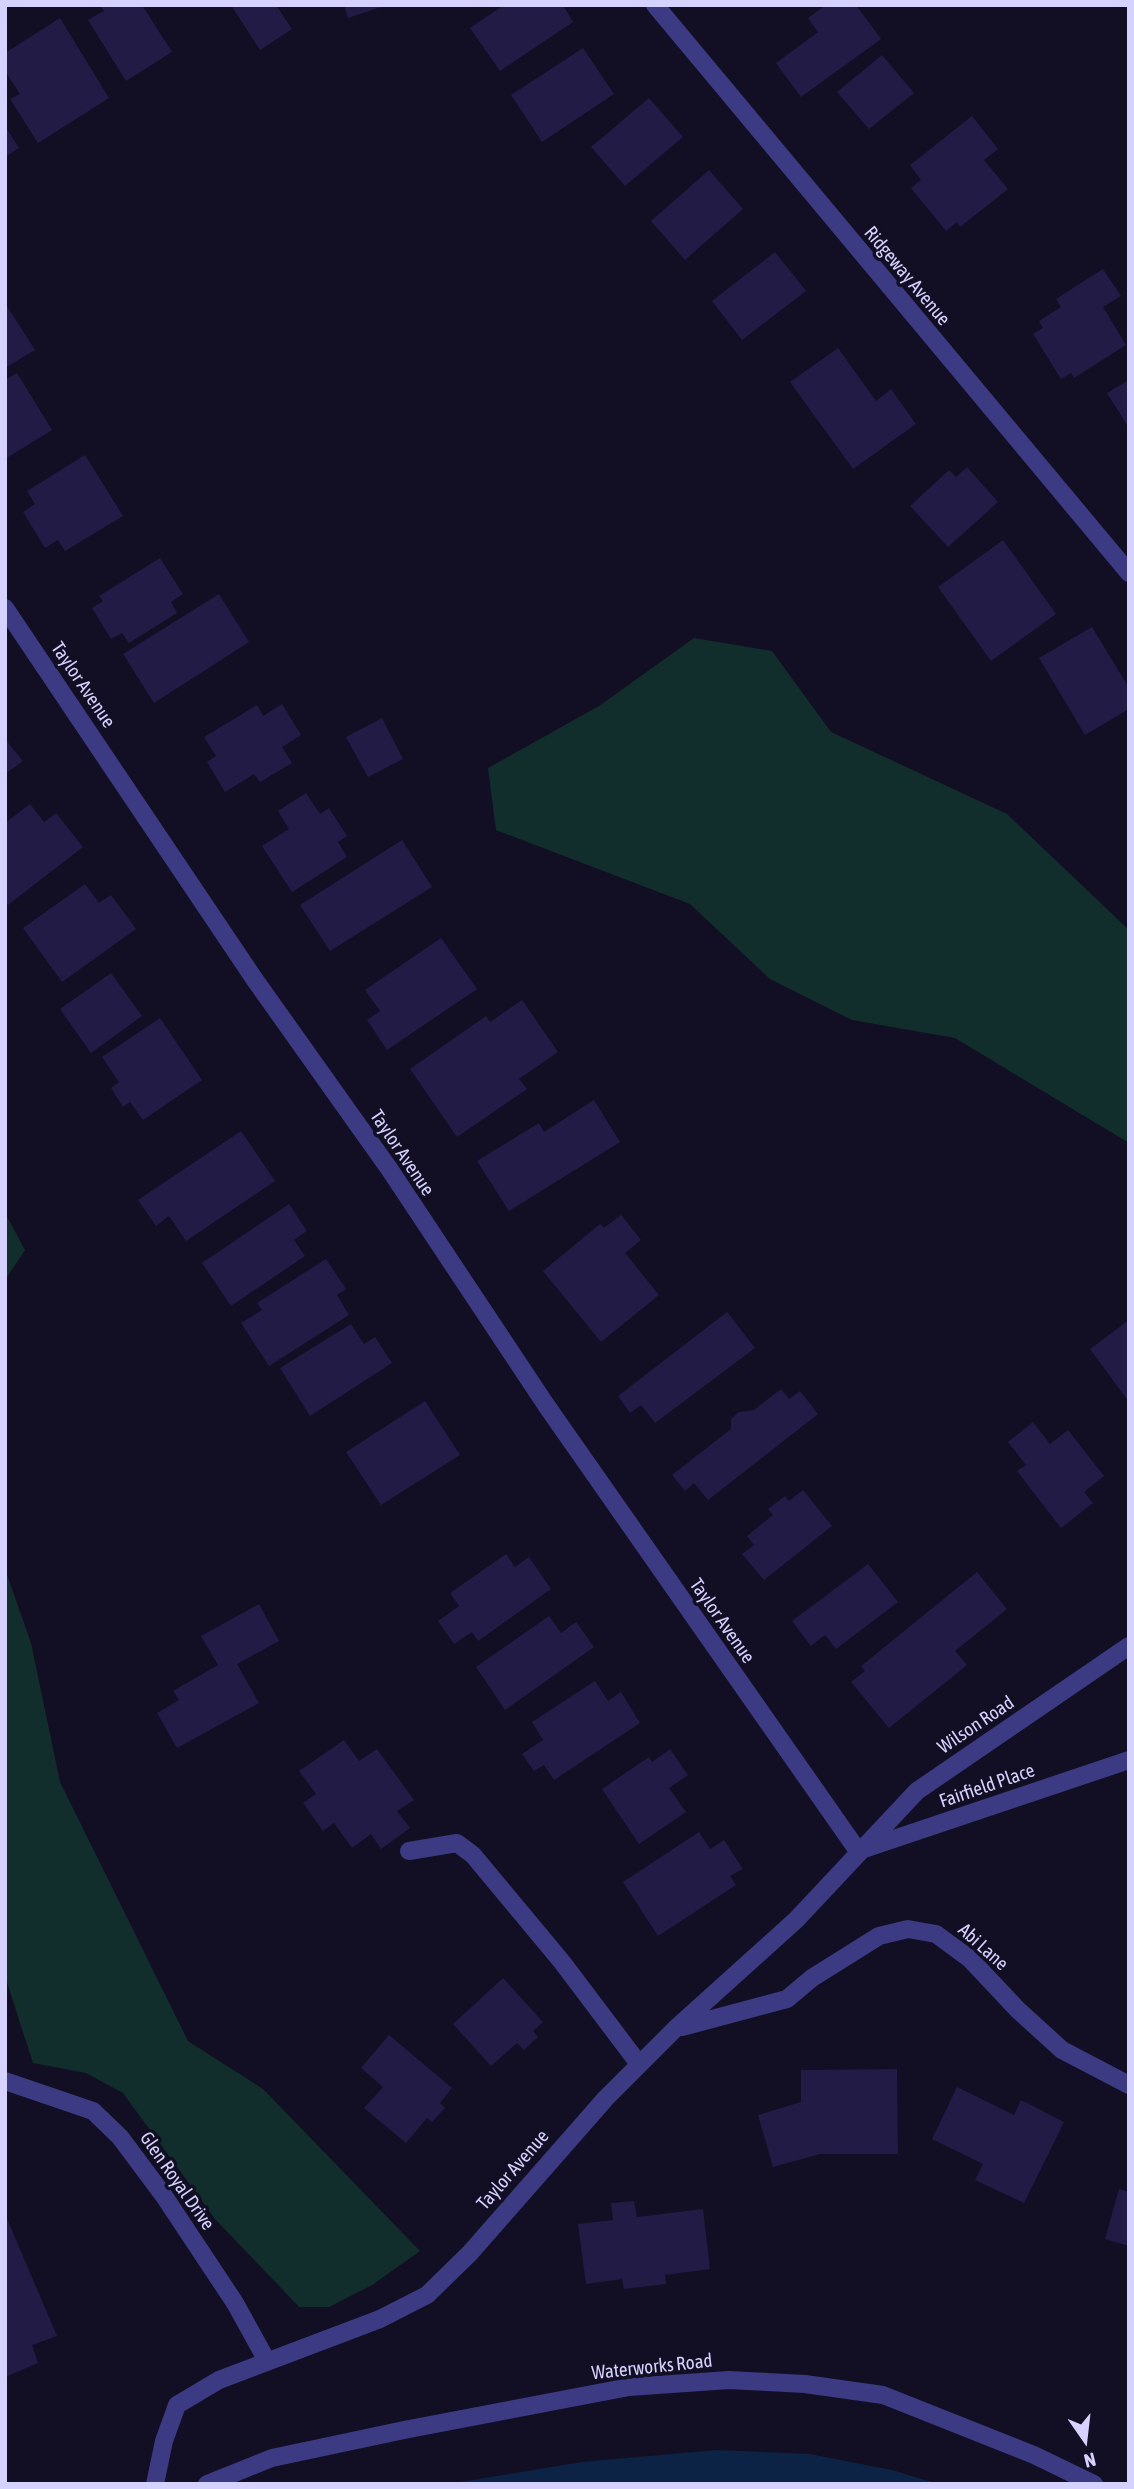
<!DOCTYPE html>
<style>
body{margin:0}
#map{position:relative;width:1134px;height:2489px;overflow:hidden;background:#120f24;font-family:"Asap Condensed",sans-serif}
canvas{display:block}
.frame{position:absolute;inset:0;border:7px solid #d6d2ff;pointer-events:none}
.north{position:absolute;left:1050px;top:2405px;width:70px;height:70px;-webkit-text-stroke:5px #120f24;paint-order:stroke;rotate:166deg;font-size:19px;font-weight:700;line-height:28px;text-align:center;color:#d6d2ff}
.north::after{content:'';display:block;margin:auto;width:24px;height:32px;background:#d6d2ff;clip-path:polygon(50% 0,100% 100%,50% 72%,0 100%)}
</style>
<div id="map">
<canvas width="1134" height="2489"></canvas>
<div class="frame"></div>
<div class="north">N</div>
</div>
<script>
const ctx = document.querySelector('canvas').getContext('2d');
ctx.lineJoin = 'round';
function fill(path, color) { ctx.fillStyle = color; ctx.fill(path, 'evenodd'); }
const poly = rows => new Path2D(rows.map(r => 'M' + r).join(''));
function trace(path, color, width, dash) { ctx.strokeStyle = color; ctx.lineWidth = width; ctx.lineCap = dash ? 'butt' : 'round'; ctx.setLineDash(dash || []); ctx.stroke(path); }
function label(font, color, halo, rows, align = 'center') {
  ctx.font = font + ' "Asap Condensed",sans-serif'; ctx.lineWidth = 7; ctx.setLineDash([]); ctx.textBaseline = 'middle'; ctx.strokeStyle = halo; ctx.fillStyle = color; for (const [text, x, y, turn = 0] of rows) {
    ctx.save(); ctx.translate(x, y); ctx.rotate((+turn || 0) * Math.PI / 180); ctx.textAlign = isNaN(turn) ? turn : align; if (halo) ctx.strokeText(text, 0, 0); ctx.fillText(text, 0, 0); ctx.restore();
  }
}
const green = poly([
 [694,638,772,651,831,732,1007,814,1129,930,1129,1143,955,1038,852,1020,770,979,690,904,496,830,488,768,599,706],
 [5,1213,25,1250,5,1280],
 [5,1569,31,1643,60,1782,188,2041,263,2089,420,2251,372,2285,329,2307,299,2307,282,2289,215,2219,123,2093,86,2073,33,2063,5,1976]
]);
const water = poly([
 [716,2450,810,2454,892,2470,938,2484,448,2484,582,2462]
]);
const building = poly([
 [100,5,142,5,172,52,126,81,88,20,104,11],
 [231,5,276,5,292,29,260,50],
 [344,5,384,5,384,6,348,18],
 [504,5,563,5,573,22,500,71,470,28],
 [826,5,856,5,881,39,801,97,776,63,818,32,808,18],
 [60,18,109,98,38,143,10,99,20,94,5,71,5,53],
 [583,48,614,94,542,142,511,95],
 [882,55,914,93,869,129,837,92],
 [649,98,683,137,625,186,591,147],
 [972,116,998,149,984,160,1008,189,960,227,957,222,946,231,911,188,921,180,910,165],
 [5,126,19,148,5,157],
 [709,170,743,209,685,260,651,221],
 [775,252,806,291,742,340,712,301],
 [1103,269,1121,296,1103,307,1126,345,1074,378,1071,373,1061,379,1033,334,1043,328,1039,321,1061,307,1056,299],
 [5,303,35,350,5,368],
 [838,348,876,401,891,389,916,424,853,469,790,382],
 [17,373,52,430,5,459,5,380],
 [1129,380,1129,428,1107,393],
 [85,455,123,516,65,551,58,540,45,548,23,512,35,504,27,491],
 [967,467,998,502,948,547,910,506,949,470,956,477],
 [1003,540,1056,614,991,661,938,587],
 [160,558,183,594,171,602,177,613,129,643,122,633,111,639,92,608,103,601,99,596],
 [219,594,249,642,154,703,123,654],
 [1092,627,1129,688,1129,709,1085,735,1039,658],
 [282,704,301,735,282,747,292,763,260,782,254,774,225,792,207,762,216,756,204,737,257,705,263,716],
 [382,718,403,759,368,777,346,737],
 [5,739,23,761,5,774],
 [306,793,320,814,329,808,347,836,338,842,347,857,292,892,262,846,289,829,278,811],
 [30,804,44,822,56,813,83,847,8,905,5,901,5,823],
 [402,840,432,887,330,951,300,905],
 [85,884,99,903,111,895,136,929,62,982,23,928],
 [441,938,477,989,387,1050,367,1020,380,1011,365,990],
 [111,973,142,1016,91,1053,60,1009],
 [522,1000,558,1052,519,1079,527,1089,457,1137,410,1069,486,1016,490,1022],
 [160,1018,202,1080,143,1120,130,1102,123,1107,111,1088,119,1082,102,1057],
 [594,1100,620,1142,509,1211,477,1161,539,1123,544,1132],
 [241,1131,275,1181,186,1241,169,1216,156,1226,138,1200],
 [289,1204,307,1231,294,1240,305,1256,231,1306,202,1263],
 [621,1215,641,1240,625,1253,659,1295,601,1342,543,1271,600,1224,604,1228],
 [326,1259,346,1289,337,1295,349,1315,269,1366,241,1323,262,1310,257,1303],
 [727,1312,755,1348,655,1423,641,1405,630,1413,618,1396],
 [1129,1320,1129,1402,1090,1349],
 [351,1324,364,1344,375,1337,392,1363,310,1416,280,1368],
 [781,1389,789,1399,800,1391,818,1414,708,1500,694,1483,685,1491,672,1475,731,1429,731,1419,739,1412,754,1410],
 [425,1401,460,1455,381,1505,346,1452],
 [1033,1422,1050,1444,1068,1430,1104,1476,1084,1492,1093,1503,1061,1528,1017,1471,1026,1465,1008,1442],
 [803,1490,832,1526,764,1580,742,1554,754,1545,747,1536,773,1515,768,1509,785,1496,789,1501],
 [506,1554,515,1567,529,1557,551,1589,478,1641,472,1632,454,1644,438,1621,459,1606,450,1593],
 [868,1564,898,1602,836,1649,825,1635,811,1646,792,1621],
 [977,1572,1007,1609,955,1651,967,1665,889,1728,851,1682,865,1671,861,1666],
 [259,1604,279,1641,237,1664,259,1703,177,1748,157,1713,179,1700,173,1691,218,1665,201,1636],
 [549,1616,561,1633,576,1622,594,1647,505,1710,476,1667],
 [595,1681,608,1701,621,1692,640,1723,554,1780,544,1765,534,1771,522,1754,543,1740,532,1722],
 [344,1740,359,1761,377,1749,414,1800,397,1811,410,1828,381,1849,371,1834,352,1848,334,1823,323,1831,303,1803,316,1794,299,1771],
 [670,1749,688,1775,669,1788,686,1812,639,1844,602,1789,649,1757,652,1762],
 [699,1832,710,1849,724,1840,743,1869,730,1876,736,1885,658,1936,623,1882],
 [503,1978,543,2022,533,2031,538,2037,524,2050,517,2043,491,2066,453,2024],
 [389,2035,452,2088,440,2103,445,2108,432,2122,427,2118,406,2143,364,2108,383,2087,361,2068],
 [897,2069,898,2154,820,2154,773,2167,758,2115,801,2102,801,2070],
 [957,2087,1014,2115,1021,2100,1064,2122,1024,2203,975,2180,983,2164,932,2139],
 [1119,2189,1129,2192,1129,2246,1105,2239],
 [634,2201,637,2217,703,2209,710,2269,665,2275,666,2284,624,2289,622,2279,586,2284,578,2224,613,2220,611,2203],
 [5,2214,57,2336,32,2345,38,2363,5,2377]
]);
const lane = poly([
 [409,1851,457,1843,473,1855,562,1962,639,2064]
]);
const street = poly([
 [655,5,1129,573],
 [5,608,255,980,390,1170,546,1405,858,1851],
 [861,1850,1129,1760],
 [682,2027,787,1999,812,1978,879,1936,908,1929,936,1934,970,1959,1018,2010,1062,2050,1129,2085],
 [5,2081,93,2111,120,2137,164,2196,235,2303,267,2361],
 [155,2484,164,2441,177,2405,219,2380,380,2319,427,2295,470,2253,606,2098,675,2029,796,1920,917,1791,1129,1646],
 [207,2484,272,2458,404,2430,629,2387,729,2380,805,2384,883,2395,1034,2455,1094,2484]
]);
const streetNames = [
 ["Ridgeway Avenue",907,276,50],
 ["Taylor Avenue",83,685,56],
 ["Taylor Avenue",402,1153,56],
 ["Taylor Avenue",722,1621,55],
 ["Wilson Road",976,1725,-34],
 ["Fairfield Place",987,1786,-19],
 ["Abi Lane",983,1947,42],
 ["Taylor Avenue",513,2170,-49],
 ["Glen Royal Drive",177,2181,55],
 ["Waterworks Road",652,2367,-6]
];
fill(green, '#122e2c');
fill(water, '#0c2346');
fill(building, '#221b45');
trace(lane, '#3b3a83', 18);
trace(street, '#3b3a83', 18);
label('19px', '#d6d2ff', '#120f24', streetNames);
</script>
